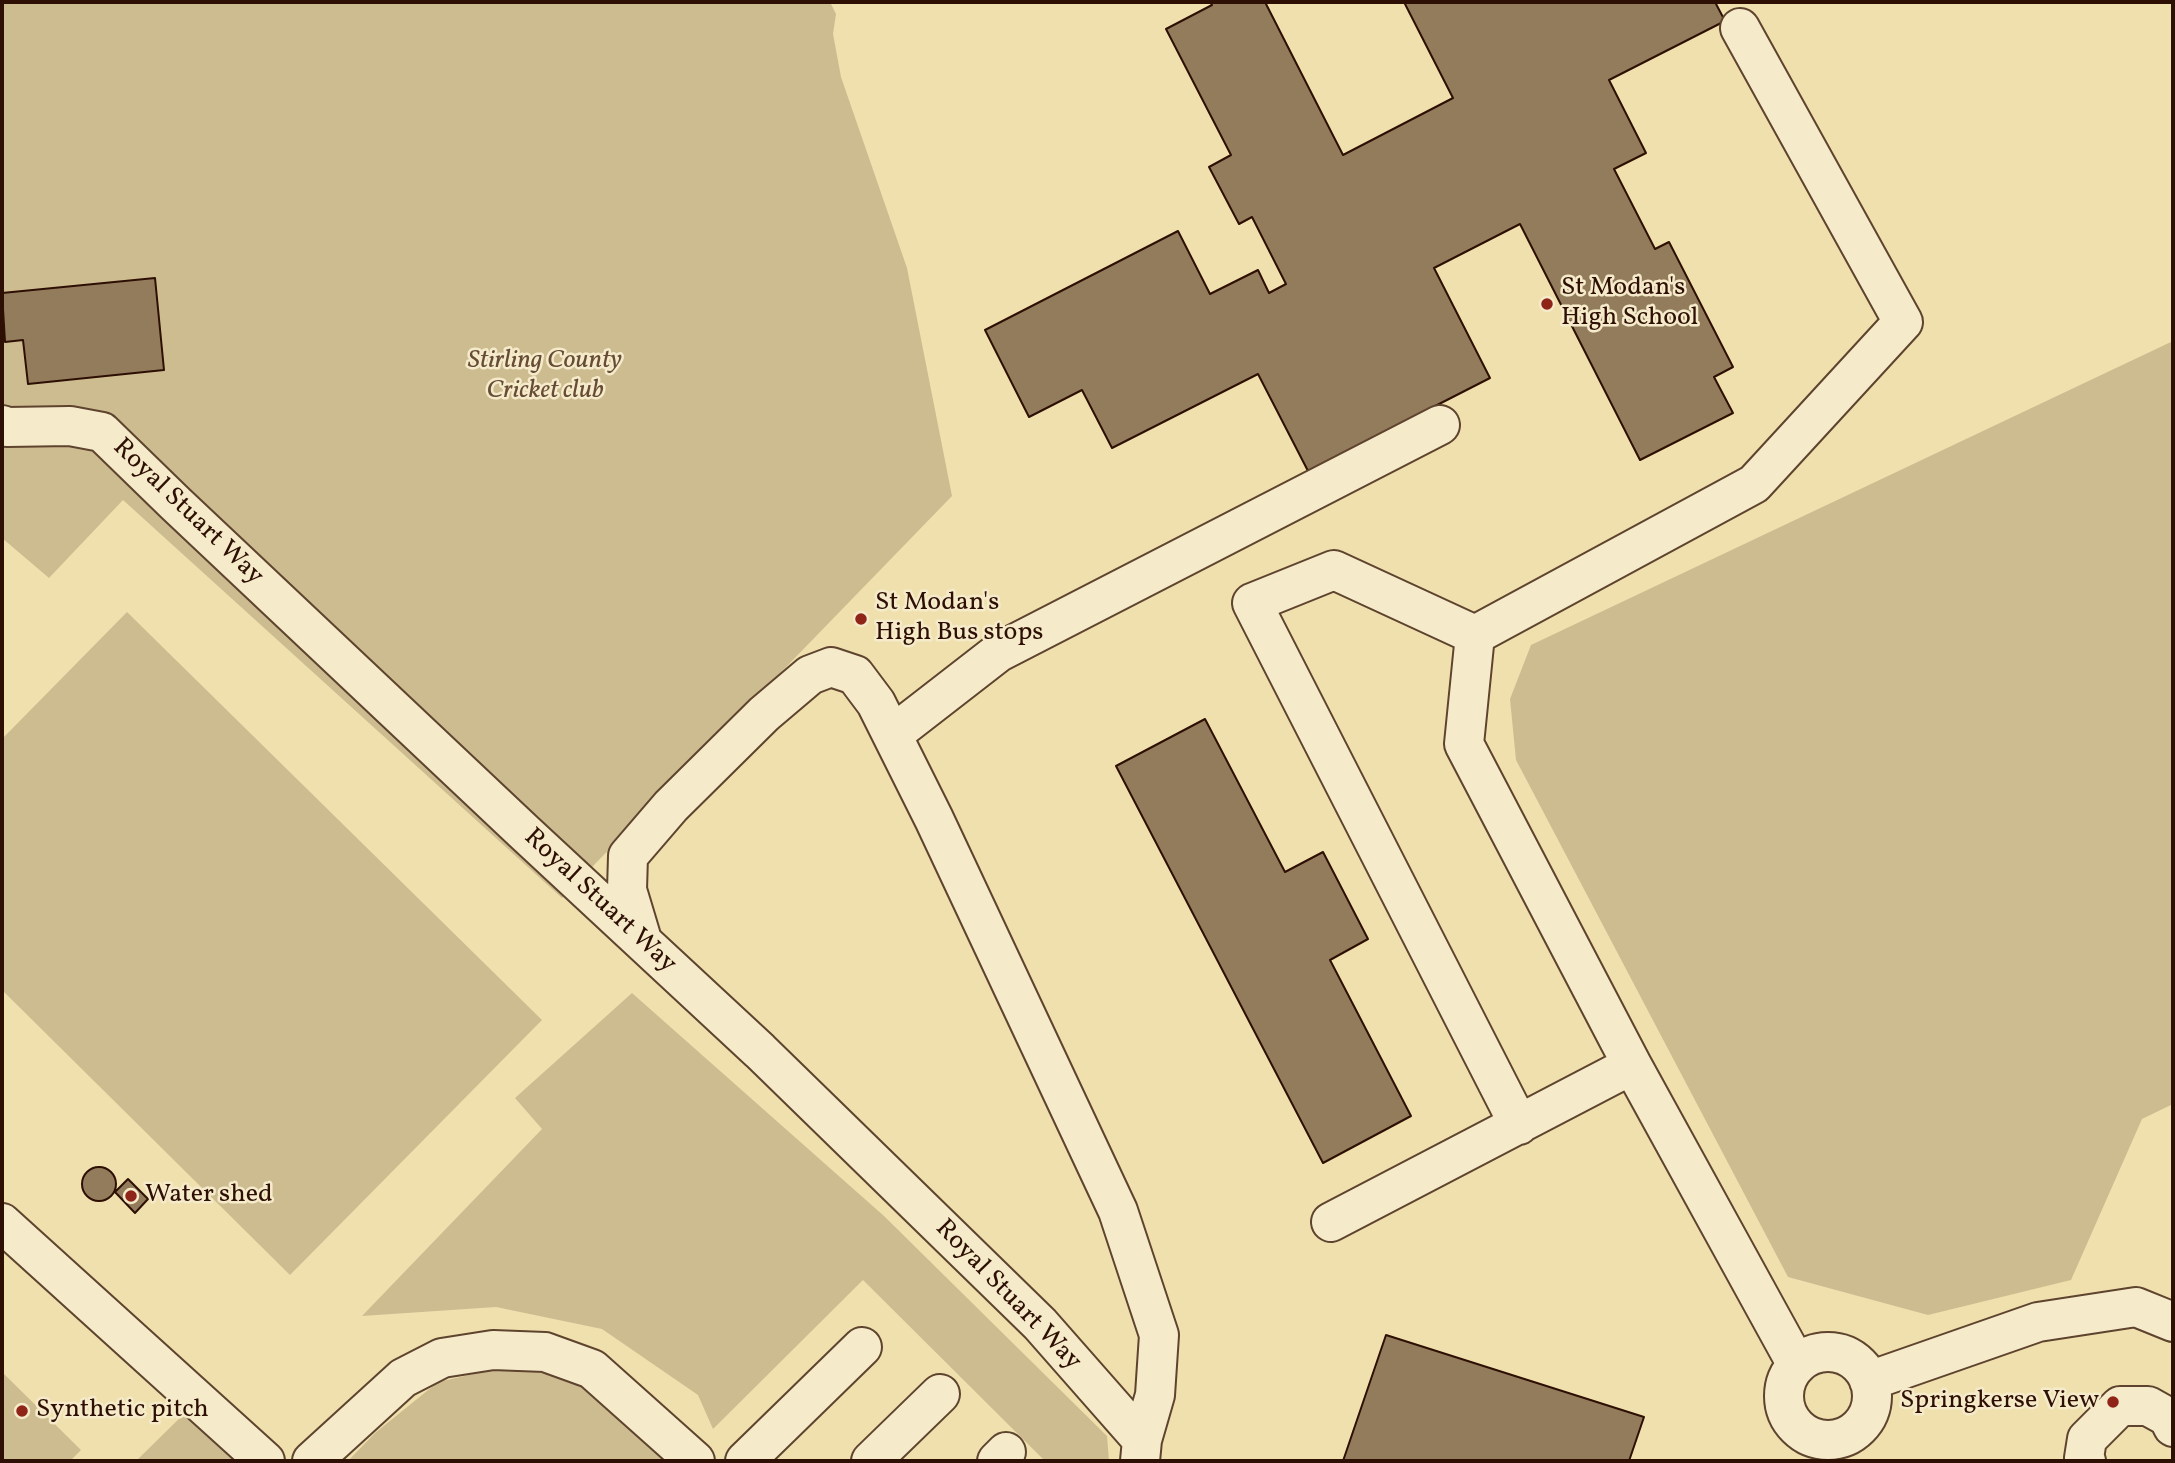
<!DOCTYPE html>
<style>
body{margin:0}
#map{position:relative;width:2175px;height:1463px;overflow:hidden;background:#efe0ae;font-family:Vollkorn,serif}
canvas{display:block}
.frame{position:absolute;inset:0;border:4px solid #2e0f03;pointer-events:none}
</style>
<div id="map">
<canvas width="2175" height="1463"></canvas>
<div class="frame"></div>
</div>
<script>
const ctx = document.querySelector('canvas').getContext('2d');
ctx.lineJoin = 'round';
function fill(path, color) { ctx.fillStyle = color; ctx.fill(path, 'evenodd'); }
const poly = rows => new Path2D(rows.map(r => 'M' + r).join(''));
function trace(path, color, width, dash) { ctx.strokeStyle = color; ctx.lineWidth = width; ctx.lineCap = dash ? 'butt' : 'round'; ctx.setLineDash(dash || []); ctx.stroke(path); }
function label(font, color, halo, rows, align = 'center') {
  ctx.font = font + ' Vollkorn,serif'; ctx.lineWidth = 5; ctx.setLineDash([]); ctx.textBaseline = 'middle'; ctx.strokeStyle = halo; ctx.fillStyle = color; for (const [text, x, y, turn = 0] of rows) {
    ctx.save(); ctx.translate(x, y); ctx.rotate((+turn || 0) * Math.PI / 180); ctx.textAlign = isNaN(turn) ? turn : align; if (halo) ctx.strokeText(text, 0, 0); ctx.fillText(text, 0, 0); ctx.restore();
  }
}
const green = poly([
 [2,2,830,2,836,14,833,34,841,77,907,268,952,496,562,898,123,500,49,578,2,538],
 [2173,341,2173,1104,2142,1119,2071,1280,1928,1315,1788,1277,1516,760,1510,699,1531,645],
 [127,612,542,1020,290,1275,2,990,2,739],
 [632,993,884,1216,1107,1436,1109,1461,1045,1461,863,1280,713,1429,698,1395,602,1329,496,1307,362,1316,542,1129,515,1098],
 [538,1367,591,1378,683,1461,348,1461,375,1433,438,1382,487,1371],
 [2,1372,81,1450,70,1461,2,1461],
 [192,1406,249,1461,136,1461]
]);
const building = poly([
 [1210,2,1265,2,1343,155,1453,98,1404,2,1715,2,1725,21,1609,80,1646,153,1614,169,1655,249,1669,242,1733,367,1714,377,1733,413,1640,460,1520,224,1434,268,1490,378,1308,471,1258,374,1112,448,1082,390,1029,417,985,330,1178,231,1210,294,1258,270,1269,293,1286,284,1252,217,1239,224,1209,167,1231,155,1166,29,1212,5,1210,2],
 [155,278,164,370,28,384,23,340,5,342,2,293,155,278],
 [1205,719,1285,872,1323,852,1368,939,1330,960,1411,1116,1323,1163,1116,766,1205,719],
 '82 1184a17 17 0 1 1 34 0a17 17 0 1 1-34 0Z',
 [128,1179,148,1199,135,1213,115,1192,128,1179],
 [1386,1335,1644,1417,1629,1461,1343,1461,1386,1335]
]);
const minor = poly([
 [2,425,7,427,70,426,102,432,175,503,523,831,760,1051,1040,1324,1142,1440,1140,1461],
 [1475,635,1464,744,1632,1065,1797,1365],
 [892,735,999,652,1440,425],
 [642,940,627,890,628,856,671,806,764,714,810,675,831,667,855,675,876,703,934,819,1118,1211,1159,1335,1155,1395,1142,1440],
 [1519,1125,1252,603,1334,570,1475,635,1754,484,1903,322,1740,28],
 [1331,1222,1632,1065],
 [2,1223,265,1461],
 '1784 1396a44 44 0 1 1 88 0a44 44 0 1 1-88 0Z',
 [1869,1381,2038,1322,2136,1307,2173,1322],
 [312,1461,403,1378,442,1358,493,1350,545,1352,592,1369,695,1461],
 [745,1461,862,1347],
 [871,1461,940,1394],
 [997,1461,1006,1452],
 [2086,1461,2084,1458,2087,1439,2120,1406,2148,1406,2168,1417,2173,1427]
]);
const markers = [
 [1547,304,7,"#8f2418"],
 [861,619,7,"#8f2418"],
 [131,1196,7,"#8f2418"],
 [2113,1402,7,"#8f2418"],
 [22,1411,7,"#8f2418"]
];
const poiNames = [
 ["St Modan's",1561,289],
 ["High School",1561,319],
 ["St Modan's",875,604],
 ["High Bus stops",875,634],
 ["Water shed",145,1196],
 ["Springkerse View",2099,1402,"right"],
 ["Synthetic pitch",36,1411]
];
const parkNames = [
 ["Stirling County",545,362],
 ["Cricket club",545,392]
];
const streetNames = [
 ["Royal Stuart Way",187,513,44],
 ["Royal Stuart Way",599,902,43],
 ["Royal Stuart Way",1007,1296,46]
];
fill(green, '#cebc91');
fill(building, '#927c5c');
trace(building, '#2e0f03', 2);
trace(minor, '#5e432e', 42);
trace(minor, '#f5ebca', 38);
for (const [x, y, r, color] of markers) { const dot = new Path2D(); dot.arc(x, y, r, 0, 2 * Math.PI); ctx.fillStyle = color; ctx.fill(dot); trace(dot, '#f5ebca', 2.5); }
label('26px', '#2e0f03', '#f5ebca', poiNames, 'left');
label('italic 26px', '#664c35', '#f5ebca', parkNames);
label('26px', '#2e0f03', '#f5ebca', streetNames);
</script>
